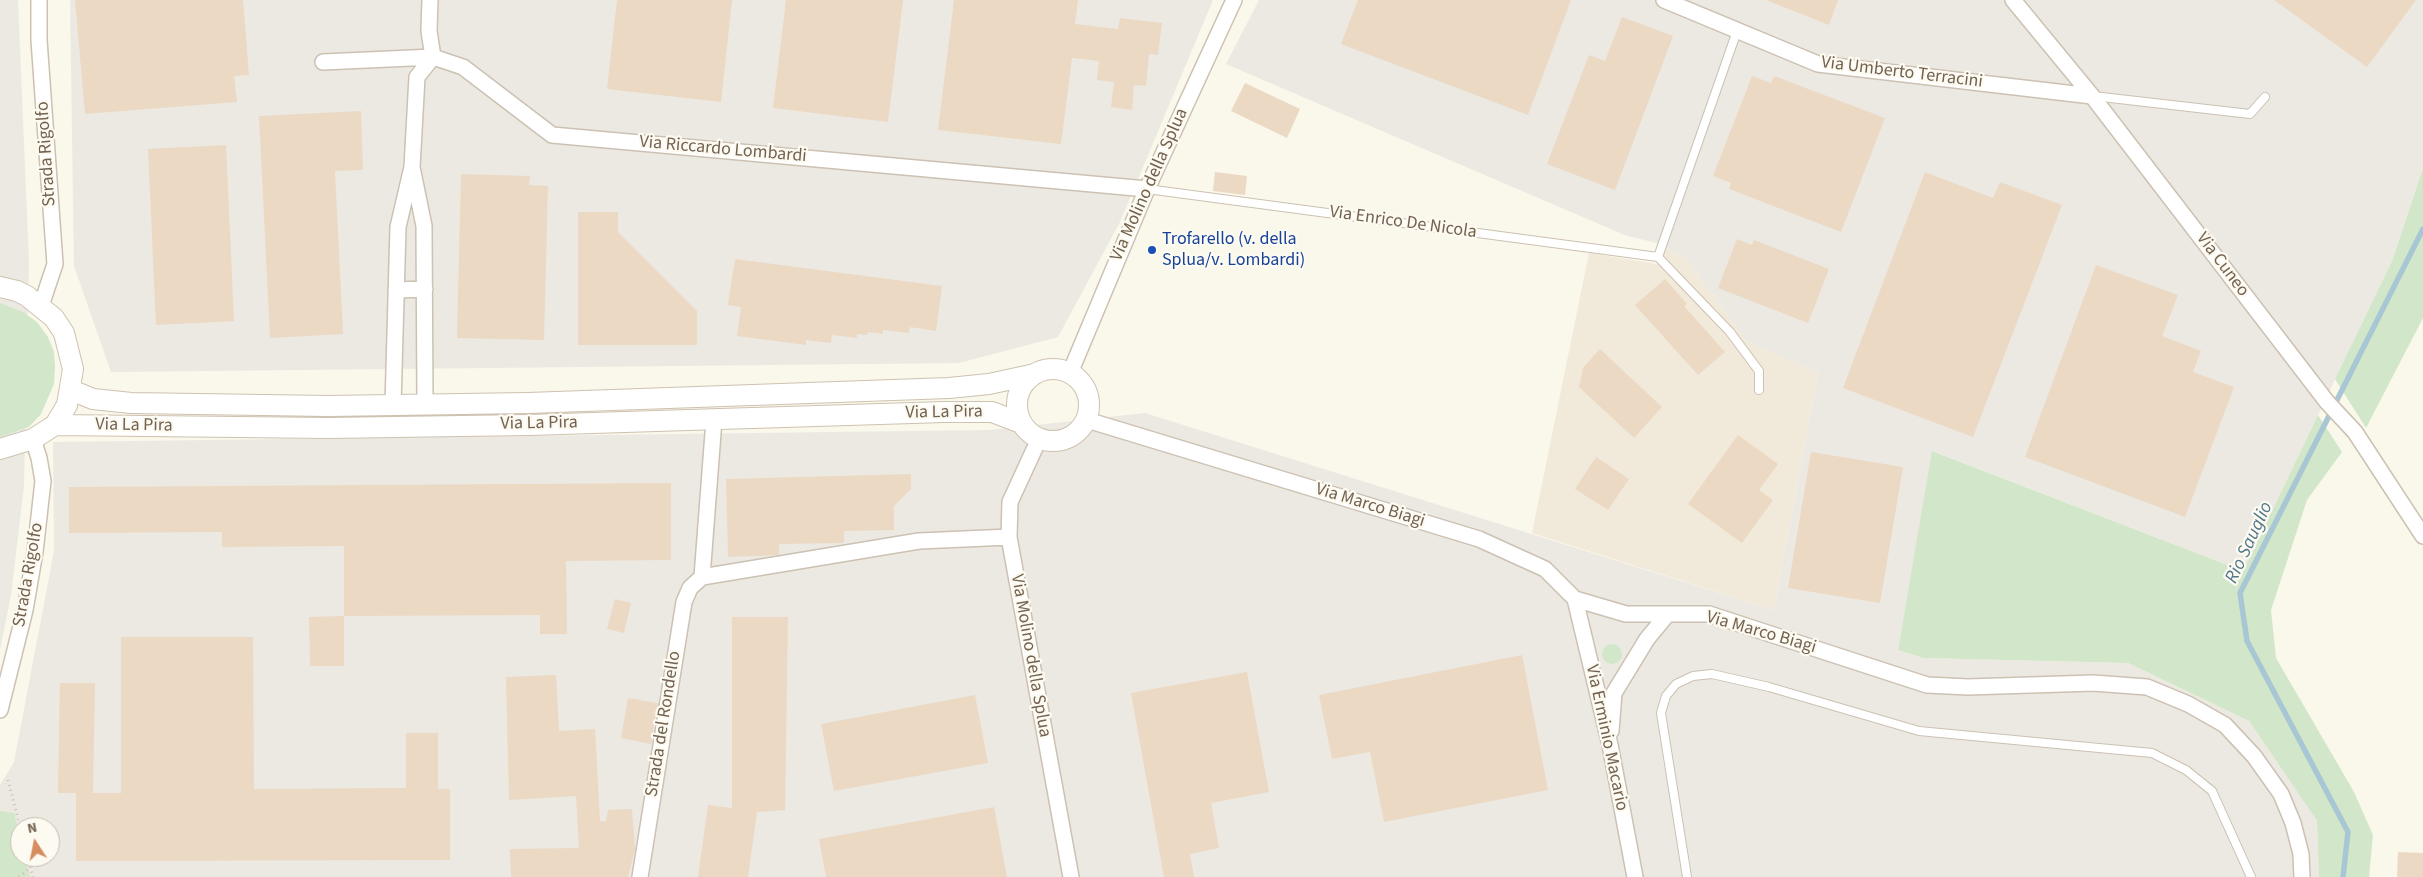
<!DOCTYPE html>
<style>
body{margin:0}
#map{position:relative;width:2423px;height:877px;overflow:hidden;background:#faf7eb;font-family:"Source Sans 3",sans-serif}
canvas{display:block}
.north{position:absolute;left:10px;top:817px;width:50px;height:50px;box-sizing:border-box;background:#fdfaf1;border:1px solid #c6bdb1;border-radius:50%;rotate:349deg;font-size:14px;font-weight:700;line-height:20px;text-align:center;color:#736250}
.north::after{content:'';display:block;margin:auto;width:18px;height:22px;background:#d68c5f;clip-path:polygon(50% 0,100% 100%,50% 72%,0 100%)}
</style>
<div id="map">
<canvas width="2423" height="877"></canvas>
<div class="north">N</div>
</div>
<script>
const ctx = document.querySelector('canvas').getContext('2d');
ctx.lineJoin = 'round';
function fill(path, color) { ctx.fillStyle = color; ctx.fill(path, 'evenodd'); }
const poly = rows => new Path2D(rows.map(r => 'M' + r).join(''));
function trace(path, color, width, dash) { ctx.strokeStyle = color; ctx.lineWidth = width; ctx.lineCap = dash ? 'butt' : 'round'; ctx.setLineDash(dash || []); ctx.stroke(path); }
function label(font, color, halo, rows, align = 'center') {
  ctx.font = font + ' "Source Sans 3",sans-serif'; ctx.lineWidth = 4.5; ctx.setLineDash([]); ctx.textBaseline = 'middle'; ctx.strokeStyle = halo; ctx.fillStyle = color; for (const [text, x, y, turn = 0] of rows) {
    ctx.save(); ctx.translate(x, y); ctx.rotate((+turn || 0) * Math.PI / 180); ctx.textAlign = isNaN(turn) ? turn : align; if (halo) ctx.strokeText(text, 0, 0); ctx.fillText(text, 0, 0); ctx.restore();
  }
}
const residential = poly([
 [1657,243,1686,258,1746,341,1818,373,1774,610,1532,533,1589,253,1657,264]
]);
const industrial = poly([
 [0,0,18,0,29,263,24,486,11,595,0,650],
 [70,0,1213,0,1120,222,1058,337,959,363,111,372,74,266],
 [1259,0,2423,0,2423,168,2392,261,2243,571,1933,451,1898,650,1923,658,2128,663,2249,721,2317,821,2319,877,0,877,0,785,14,762,54,551,53,442,990,430,1145,413,1774,610,1818,373,1746,341,1686,258,1657,243,1627,236,1226,64],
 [20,827,50,827,50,857,20,857]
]);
const green = poly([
 [2423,168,2423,318,2366,428,2335,379,2392,261],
 [0,303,23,312,37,322,48,337,54,352,55,367,54,384,41,414,29,427,0,437],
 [2318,415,2342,452,2307,500,2271,610,2276,658,2354,792,2373,835,2369,877,2319,877,2317,821,2249,721,2128,663,1923,658,1898,650,1932,451,2243,571],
 '1602 654a10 10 0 1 1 20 0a10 10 0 1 1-20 0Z',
 [0,811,14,813,20,837,20,857,25,857,30,877,0,877]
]);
const stream = poly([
 [2343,877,2348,832,2247,641,2240,593,2423,229]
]);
const building = poly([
 [75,0,243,0,249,75,234,76,237,102,85,114],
 [617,0,732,0,721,102,607,89],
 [786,0,903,0,888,122,773,108],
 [954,0,1078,0,1075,24,1118,29,1120,18,1162,23,1158,55,1149,54,1146,86,1134,85,1132,110,1111,107,1114,82,1097,80,1099,61,1072,58,1061,144,938,130],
 [1358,0,1571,0,1528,115,1341,44],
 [1766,0,1838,0,1829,25],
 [2274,0,2416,0,2367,67],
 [1622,17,1673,36,1615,190,1547,164,1589,55,1605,61],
 [1752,76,1771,83,1774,76,1885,118,1841,232,1729,189,1731,183,1713,176],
 [1245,83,1300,109,1287,138,1231,111],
 [361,111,363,170,335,171,343,334,270,338,259,116],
 [226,145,234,321,156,325,148,149],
 [1215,172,1247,176,1245,195,1213,191],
 [1925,172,1993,198,2000,182,2062,205,1973,437,1843,388],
 [461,174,530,176,529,185,548,186,544,340,457,338],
 [578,212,618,212,618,232,697,311,697,345,578,345],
 [1737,239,1752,245,1754,240,1829,269,1808,323,1718,288],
 [735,259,942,286,936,331,910,327,909,333,883,330,883,334,868,332,867,335,857,334,857,338,832,335,831,343,806,340,806,345,737,336,741,307,728,305],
 [2096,265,2178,295,2162,336,2201,351,2193,372,2234,387,2185,517,2025,457],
 [1665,279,1687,304,1684,306,1725,352,1698,375,1635,305],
 [1600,349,1662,407,1634,438,1579,387,1583,368],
 [1738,435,1778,464,1759,490,1773,500,1742,543,1688,504],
 [1811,452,1903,467,1880,603,1788,588],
 [1596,457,1629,479,1608,510,1575,489],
 [911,474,911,489,894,506,894,530,844,531,844,543,779,544,779,555,728,557,726,479],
 [671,483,671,560,566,561,567,634,540,634,540,615,344,616,344,546,222,547,222,532,69,533,69,487],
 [615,599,631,603,624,633,607,629],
 [344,616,344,666,310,666,309,617],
 [732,617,788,617,785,810,757,812,748,877,698,877,708,805,732,808],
 [121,637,253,637,254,789,406,788,406,733,438,733,438,789,450,789,450,860,76,861,76,793,58,793,60,683,95,683,93,793,121,793],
 [1522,655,1548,790,1384,822,1370,752,1332,759,1319,695],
 [1247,672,1269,792,1211,803,1219,848,1190,854,1194,877,1164,877,1131,693],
 [556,675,559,731,595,729,600,821,606,822,608,810,632,809,635,849,628,877,511,877,510,849,579,848,576,796,509,800,506,677],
 [975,695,988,763,834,791,821,724],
 [628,698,658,703,651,744,621,738],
 [994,807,1007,877,826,877,819,839],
 [2398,852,2423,853,2423,877,2397,877]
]);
const path = poly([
 [8,780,20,827],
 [28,857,33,877],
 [19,877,30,868]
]);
const lane = poly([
 [2093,96,2250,114,2265,97],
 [1147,189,1658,257,1730,332,1759,371,1759,390],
 [1658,257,1737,31],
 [1687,877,1661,713,1666,696,1676,684,1693,676,1712,674,1769,687,1919,731,2152,753,2186,770,2212,791,2251,877]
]);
const street = poly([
 [39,0,39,40,55,264,41,306],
 [1664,0,1818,64,2092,96],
 [2013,0,2092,96,2327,402,2355,432,2423,536],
 [323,62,433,57,463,67,552,135,1147,189],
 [412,167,417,77,433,57,429,31,430,0],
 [396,290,425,289],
 [1070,373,1147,189,1234,0],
 [393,405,398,227,412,167,424,226,425,405],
 [1087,420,1479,539,1545,569,1575,599,1626,614,1709,614,1927,685,1968,687,2093,683,2147,687,2188,704,2225,725,2254,756,2281,794,2293,823,2301,854,2302,877],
 [1039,439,1010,502,1009,537,1071,877],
 [702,577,714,420],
 [1575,599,1610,745,1635,877],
 [0,710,25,610,35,552,43,481,39,458,33,439],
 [1611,731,1614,693,1647,639,1666,616],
 [640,877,684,602,690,588,702,577,919,541,1009,537]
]);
const secondary = poly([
 [0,287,17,291,27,296,54,318,64,333,73,369,67,405,55,425,33,439,0,449],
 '1017 405a36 36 0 1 1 72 0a36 36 0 1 1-72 0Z',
 [71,390,93,399,131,403,328,406,528,403,949,388,989,384,1035,374],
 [55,425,328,428,529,425,944,412,992,412,1021,423]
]);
const markers = [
 [1152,250,5,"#1a4fb4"]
];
const streetNames = [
 ["Via Umberto Terracini",1902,73,7],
 ["Via Riccardo Lombardi",723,150,5],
 ["Strada Rigolfo",47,154,-94],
 ["Via Molino della Splua",1150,185,-66],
 ["Via Enrico De Nicola",1403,223,8],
 ["Via Cuneo",2222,265,53],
 ["Via La Pira",944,413,-1],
 ["Via La Pira",539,424,-1],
 ["Via La Pira",134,426,1],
 ["Via Marco Biagi",1370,506,17],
 ["Strada Rigolfo",29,575,-80],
 ["Via Marco Biagi",1761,633,16],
 ["Via Molino della Splua",1030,656,80],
 ["Strada del Rondello",664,724,-81],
 ["Via Erminio Macario",1606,738,78]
];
const transitNames = [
 ["Trofarello (v. della",1162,240],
 ["Splua/v. Lombardi)",1162,261]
];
const waterNames = [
 ["Rio Sauglio",2250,543,-65]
];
fill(residential, '#f1eada');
fill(industrial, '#ece9e3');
fill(green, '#d2e7ca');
trace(stream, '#a8c6d3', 5.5);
fill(building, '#ebd9c4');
trace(lane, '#ccc1b2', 10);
trace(street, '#ccc1b2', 18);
trace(secondary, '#cec2b0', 22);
trace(path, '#d2bfa8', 3, [1, 4]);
trace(lane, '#fff', 8);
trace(street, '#fff', 15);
trace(secondary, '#fff', 20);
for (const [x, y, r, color] of markers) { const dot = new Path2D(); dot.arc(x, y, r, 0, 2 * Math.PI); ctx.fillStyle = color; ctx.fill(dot); trace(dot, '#fdfaf1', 2); }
label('18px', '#736250', '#fdfaf1', streetNames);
label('18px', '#164399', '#fdfaf1', transitNames, 'left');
label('italic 19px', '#50788a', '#fdfaf1', waterNames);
</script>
